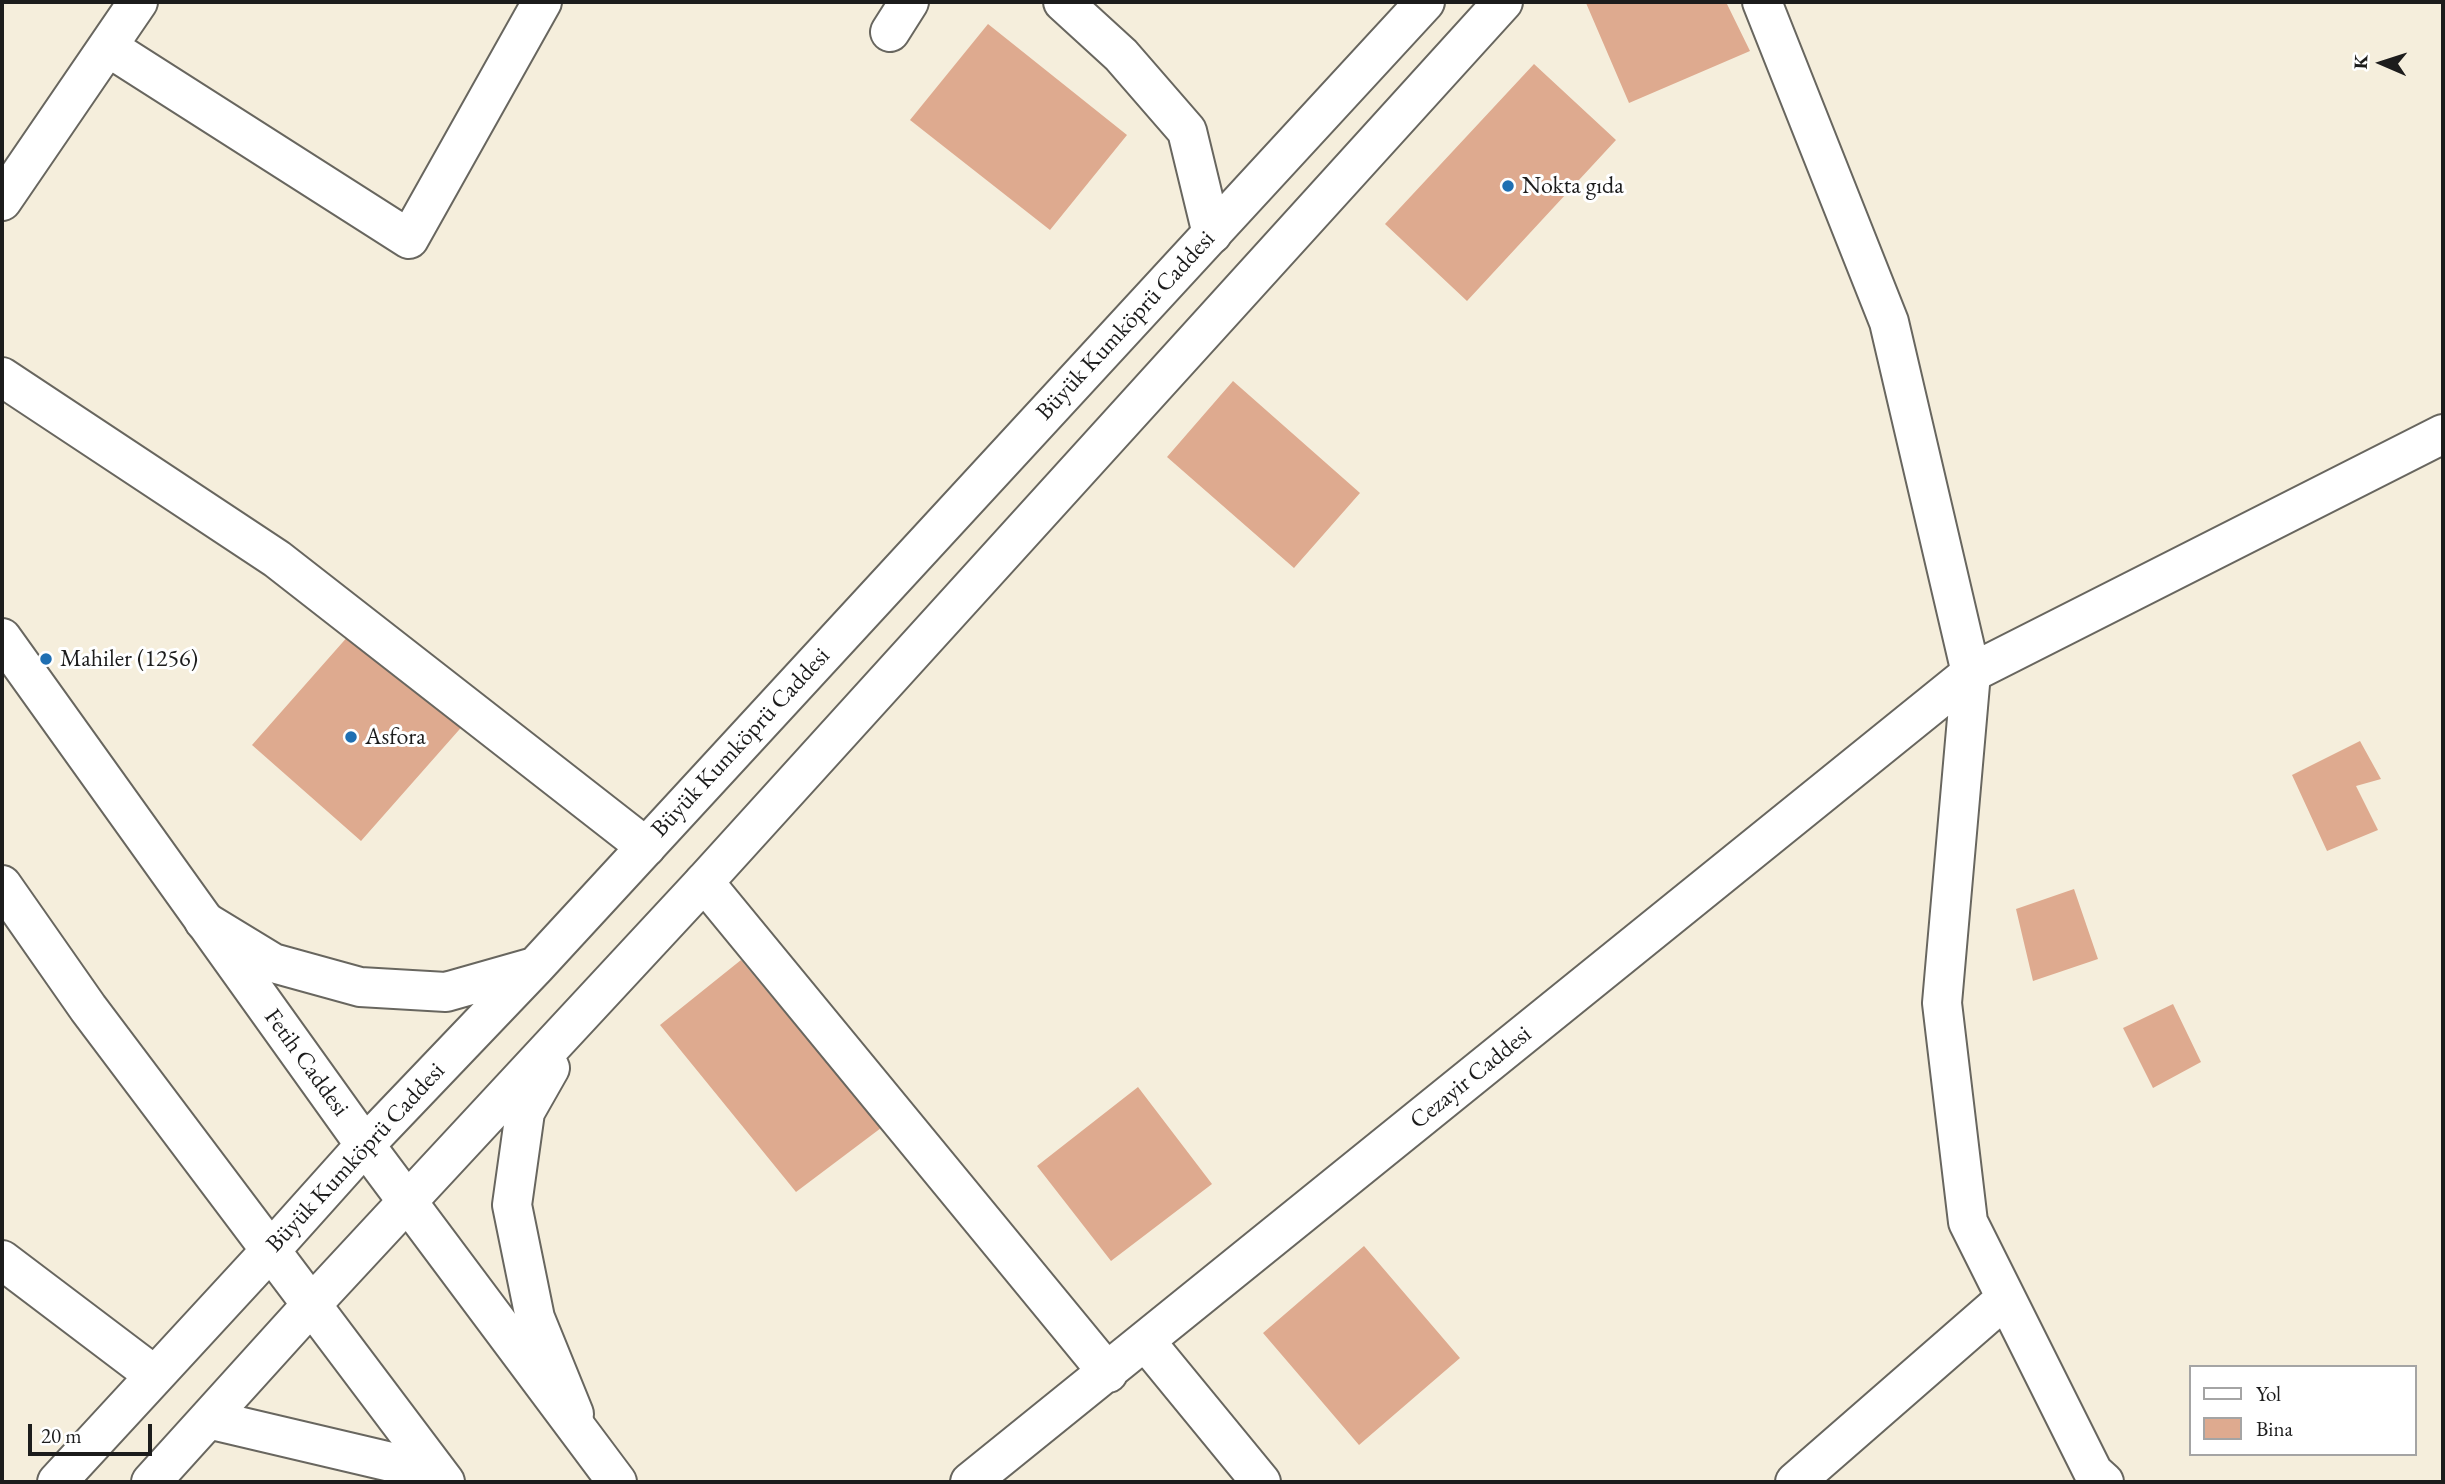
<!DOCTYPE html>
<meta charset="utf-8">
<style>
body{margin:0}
#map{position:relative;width:2445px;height:1484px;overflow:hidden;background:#f5eedc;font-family:"EB Garamond",serif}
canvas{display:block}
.frame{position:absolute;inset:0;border:4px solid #1c1c1c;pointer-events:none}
.legend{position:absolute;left:2189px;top:1365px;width:228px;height:91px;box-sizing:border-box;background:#fff;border:2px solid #a4a4a4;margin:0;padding:9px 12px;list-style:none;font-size:21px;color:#1c1c1c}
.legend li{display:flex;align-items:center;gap:14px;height:35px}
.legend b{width:35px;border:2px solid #a4a4a4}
.north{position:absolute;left:2347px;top:28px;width:70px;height:70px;-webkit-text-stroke:5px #fff;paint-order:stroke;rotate:273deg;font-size:19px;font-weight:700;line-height:28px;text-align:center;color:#1c1c1c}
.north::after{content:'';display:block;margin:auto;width:24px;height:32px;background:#1c1c1c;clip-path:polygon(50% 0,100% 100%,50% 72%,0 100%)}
.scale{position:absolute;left:28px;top:1424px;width:124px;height:32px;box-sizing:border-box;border:4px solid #1c1c1c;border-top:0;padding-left:9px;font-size:21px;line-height:24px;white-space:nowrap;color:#1c1c1c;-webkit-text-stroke:5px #fff;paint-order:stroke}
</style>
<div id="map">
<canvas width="2445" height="1484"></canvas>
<div class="frame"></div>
<ul class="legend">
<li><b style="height:9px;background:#fff"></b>Yol</li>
<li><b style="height:19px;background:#deaa8f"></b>Bina</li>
</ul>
<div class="north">K</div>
<div class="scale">20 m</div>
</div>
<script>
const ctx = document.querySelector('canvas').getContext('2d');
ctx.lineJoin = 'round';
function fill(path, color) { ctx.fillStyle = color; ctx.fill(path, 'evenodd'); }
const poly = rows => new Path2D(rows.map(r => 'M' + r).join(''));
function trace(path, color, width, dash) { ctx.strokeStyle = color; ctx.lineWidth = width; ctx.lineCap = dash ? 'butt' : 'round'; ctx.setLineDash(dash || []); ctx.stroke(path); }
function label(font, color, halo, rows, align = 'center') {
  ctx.font = font + ' "EB Garamond",serif'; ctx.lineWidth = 6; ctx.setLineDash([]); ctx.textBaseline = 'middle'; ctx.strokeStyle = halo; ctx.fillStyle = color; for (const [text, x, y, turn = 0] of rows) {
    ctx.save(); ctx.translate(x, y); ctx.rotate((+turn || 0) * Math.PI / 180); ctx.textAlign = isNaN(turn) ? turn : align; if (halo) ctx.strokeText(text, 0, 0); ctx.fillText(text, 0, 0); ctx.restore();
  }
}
const building = poly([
 [1726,2,1750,51,1629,103,1586,3],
 [988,24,1127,135,1050,230,910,120],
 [1534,64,1616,140,1467,301,1385,224],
 [1233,381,1360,493,1294,568,1167,457],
 [357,626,466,722,361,841,252,745],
 [2360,741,2381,779,2356,786,2378,830,2327,851,2292,775],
 [2074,889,2098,959,2033,981,2016,909],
 [741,960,881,1128,796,1192,660,1025],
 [2173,1004,2201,1062,2153,1088,2123,1028],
 [1138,1087,1212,1184,1111,1261,1037,1166],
 [1364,1246,1460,1358,1359,1445,1263,1333]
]);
const minor = poly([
 [1063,2,1121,55,1187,131,1212,234],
 [1762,2,1889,322,1971,673,1942,1003,1968,1222,2093,1472,2104,1482],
 [890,32,909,2],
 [108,47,409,239,542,2],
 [2,201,138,2],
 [2,377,277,559,646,847],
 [704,882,1108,1373],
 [2,1260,154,1375],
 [1146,1342,1261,1482],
 [970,1482,1971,673,2443,434],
 [1795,1482,2006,1298]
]);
const tertiary = poly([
 [208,1419,395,1463,421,1482],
 [57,1482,270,1251],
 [151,1482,313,1303]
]);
const secondary = poly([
 [204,921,273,963,360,987,446,992,534,967],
 [550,1068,525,1112,512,1205,535,1318,574,1414],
 [270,1251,365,1145,536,966,1425,2],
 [313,1303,704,882,1503,2]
]);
const primary = poly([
 [2,638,365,1145,617,1482],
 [2,885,88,1008,445,1482]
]);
const markers = [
 [1508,186,7,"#1f6fb2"],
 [46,659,7,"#1f6fb2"],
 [351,737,7,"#1f6fb2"]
];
const poiNames = [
 ["Nokta gıda",1522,186],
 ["Mahiler (1256)",60,659],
 ["Asfora",365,737]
];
const streetNames = [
 ["Büyük Kumköprü Caddesi",1126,326,-47],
 ["Büyük Kumköprü Caddesi",741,743,-47],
 ["Fetih Caddesi",306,1063,54],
 ["Cezayir Caddesi",1471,1078,-39],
 ["Büyük Kumköprü Caddesi",356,1158,-47]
];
fill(building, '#deaa8f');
trace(minor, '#68665f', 42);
trace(tertiary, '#68665f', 42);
trace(secondary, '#68665f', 42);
trace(primary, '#68665f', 42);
trace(minor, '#fff', 38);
trace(tertiary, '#fff', 38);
trace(secondary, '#fff', 38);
trace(primary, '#fff', 38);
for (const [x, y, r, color] of markers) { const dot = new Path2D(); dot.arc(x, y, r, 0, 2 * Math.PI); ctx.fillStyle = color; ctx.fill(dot); trace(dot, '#fff', 2.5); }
label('24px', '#1c1c1c', '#fff', poiNames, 'left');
label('24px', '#1c1c1c', '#fff', streetNames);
</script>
